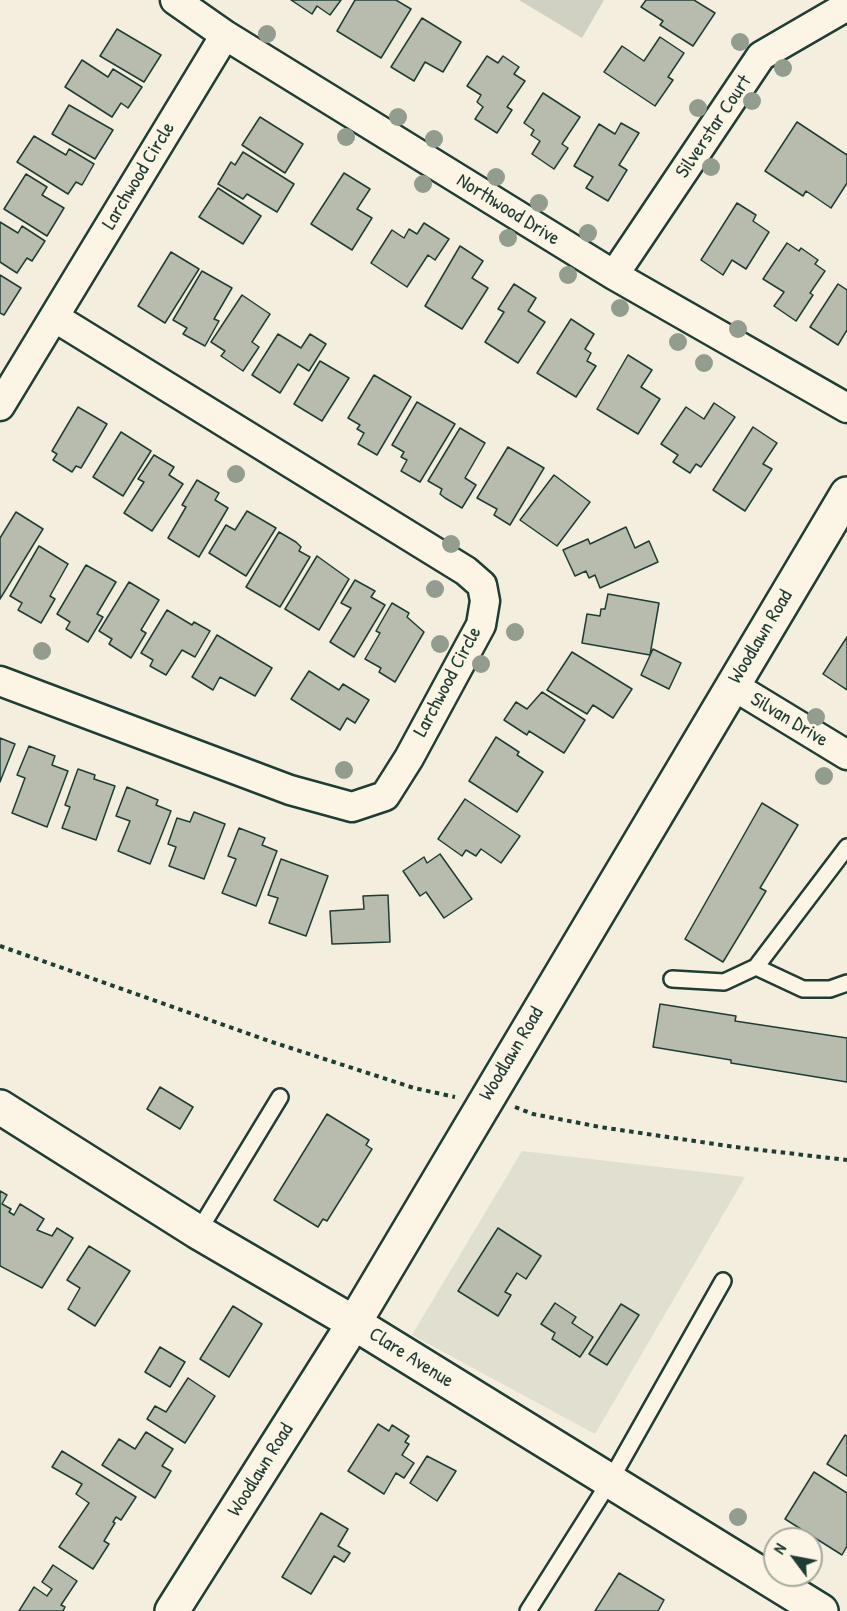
<!DOCTYPE html>
<style>
body{margin:0}
#map{position:relative;width:847px;height:1611px;overflow:hidden;background:#f3eede;font-family:"Patrick Hand",sans-serif}
canvas{display:block}
.north{position:absolute;left:763px;top:1527px;width:60px;height:60px;box-sizing:border-box;background:#fcf5e5;border:2px solid #a4ab9e;border-radius:50%;rotate:302deg;font-size:16px;font-weight:700;line-height:24px;text-align:center;color:#1f3d34}
.north::after{content:'';display:block;margin:auto;width:21px;height:27px;background:#1f3d34;clip-path:polygon(50% 0,100% 100%,50% 72%,0 100%)}
</style>
<div id="map">
<canvas width="847" height="1611"></canvas>
<div class="north">N</div>
</div>
<script>
const ctx = document.querySelector('canvas').getContext('2d');
ctx.lineJoin = 'round';
function fill(path, color) { ctx.fillStyle = color; ctx.fill(path, 'evenodd'); }
const poly = rows => new Path2D(rows.map(r => 'M' + r).join(''));
function trace(path, color, width, dash) { ctx.strokeStyle = color; ctx.lineWidth = width; ctx.lineCap = dash ? 'butt' : 'round'; ctx.setLineDash(dash || []); ctx.stroke(path); }
function label(font, color, halo, rows, align = 'center') {
  ctx.font = font + ' "Patrick Hand",sans-serif'; ctx.lineWidth = 5; ctx.setLineDash([]); ctx.textBaseline = 'middle'; ctx.strokeStyle = halo; ctx.fillStyle = color; for (const [text, x, y, turn = 0] of rows) {
    ctx.save(); ctx.translate(x, y); ctx.rotate((+turn || 0) * Math.PI / 180); ctx.textAlign = isNaN(turn) ? turn : align; if (halo) ctx.strokeText(text, 0, 0); ctx.fillText(text, 0, 0); ctx.restore();
  }
}
const built = poly([
 [522,1151,745,1177,595,1434,412,1335]
]);
const green = poly([
 [519,0,604,0,582,38]
]);
const building = poly([
 [291,0,341,0,330,15,317,6,312,14,291,0],
 [355,0,396,0,411,9,381,58,337,31,355,0],
 [646,0,694,0,715,13,693,46,660,25,663,21,641,7,646,0],
 [422,18,461,42,443,72,425,62,414,81,391,67,422,18],
 [117,29,161,55,144,82,100,56,117,29],
 [660,37,684,53,668,77,673,80,655,106,604,72,622,46,644,61,660,37],
 [487,56,498,63,503,56,519,67,514,74,525,81,507,107,512,110,497,133,475,119,483,107,477,102,481,95,467,86,487,56],
 [82,60,108,77,113,69,142,87,128,108,121,103,112,117,65,87,82,60],
 [543,93,580,117,562,144,568,148,554,169,532,154,540,141,531,135,534,130,524,123,543,93],
 [69,105,113,130,95,159,52,134,69,105],
 [260,117,303,144,285,173,242,145,260,117],
 [797,122,847,155,847,183,831,208,806,191,803,196,765,171,797,122],
 [621,123,639,133,619,165,627,170,608,201,586,188,593,177,574,166,599,124,615,134,621,123],
 [34,136,66,155,69,149,94,164,82,185,76,182,68,194,17,162,34,136],
 [243,152,294,184,277,212,247,194,243,199,218,184,231,162,235,165,243,152],
 [344,173,370,189,357,209,372,218,352,250,311,224,344,173],
 [26,174,47,187,42,195,64,208,47,236,4,209,26,174],
 [218,188,261,216,243,244,199,217,218,188],
 [737,203,756,215,753,221,769,232,746,269,732,260,723,275,701,260,737,203],
 [0,222,18,233,22,226,45,241,32,261,27,258,17,273,0,262,0,222],
 [424,223,449,239,435,260,428,255,407,287,371,263,392,230,404,238,409,229,417,234,424,223],
 [787,243,799,251,801,248,818,260,815,264,825,271,810,293,813,295,796,321,774,306,784,292,763,279,787,243],
 [460,246,483,261,472,278,488,288,462,329,425,306,460,246],
 [171,252,199,269,165,323,138,306,171,252],
 [202,271,232,288,214,319,219,321,205,346,183,334,187,328,173,320,202,271],
 [0,275,21,288,4,315,0,313,0,275],
 [514,284,536,298,528,311,545,322,518,363,485,342,504,312,498,309,514,284],
 [838,284,847,290,847,330,838,345,810,327,838,284],
 [242,295,270,314,252,342,259,347,243,371,221,356,225,351,211,342,242,295],
 [571,319,594,334,585,349,591,353,587,361,596,366,576,397,537,373,571,319],
 [278,334,301,348,310,334,326,344,309,371,298,364,280,393,252,375,278,334],
 [628,355,652,370,641,387,660,399,638,434,597,409,628,355],
 [320,361,349,378,322,421,294,404,320,361],
 [374,375,411,397,377,455,358,444,364,433,357,429,360,425,348,418,374,375],
 [417,402,455,424,420,482,401,471,407,460,401,457,404,452,392,445,417,402],
 [714,403,735,417,701,467,696,464,690,473,673,462,678,455,661,444,686,407,704,419,714,403],
 [78,407,107,424,81,468,76,466,72,472,53,460,57,454,52,451,78,407],
 [753,427,777,443,763,464,772,469,745,511,713,490,753,427],
 [460,428,485,443,465,478,476,485,462,508,445,498,440,494,442,489,428,481,460,428],
 [121,432,151,451,123,496,93,477,121,432],
 [508,447,544,468,510,525,494,515,497,509,477,498,508,447],
 [154,455,174,467,169,475,183,484,152,531,124,513,144,482,138,479,154,455],
 [554,475,590,502,557,546,520,520,554,475],
 [197,480,219,493,215,500,228,508,199,557,168,538,186,507,182,505,197,480],
 [247,511,276,528,246,576,209,553,226,525,235,530,247,511],
 [16,512,43,529,0,599,0,538,16,512],
 [626,527,635,548,649,541,658,562,600,588,595,575,589,578,586,571,575,576,563,550,588,539,590,544,626,527],
 [279,532,296,542,301,547,299,551,310,557,280,607,246,587,279,532],
 [39,546,68,564,50,596,55,599,41,623,18,610,22,603,10,596,39,546],
 [317,556,349,579,319,630,285,609,317,556],
 [86,565,116,582,97,614,103,617,88,642,66,629,70,622,57,614,86,565],
 [355,580,375,591,371,597,385,605,354,657,330,642,351,608,341,603,355,580],
 [129,582,159,600,141,630,146,633,131,658,109,644,112,639,99,631,129,582],
 [608,594,659,603,650,655,582,643,587,614,600,616,601,609,605,609,608,594],
 [392,603,409,613,407,617,424,632,395,682,379,672,381,668,365,659,380,633,376,631,392,603],
 [167,610,192,625,194,622,210,631,195,657,182,650,166,675,150,666,153,660,141,653,167,610],
 [217,635,272,668,255,696,220,677,213,690,192,677,217,635],
 [847,637,847,690,823,674,847,637],
 [653,649,681,663,669,689,641,675,653,649],
 [572,652,632,689,613,718,593,705,587,714,547,690,572,652],
 [309,671,339,690,343,684,369,700,355,723,347,718,340,730,291,699,309,671],
 [542,692,585,720,564,753,529,731,527,735,504,720,516,702,527,709,542,692],
 [496,737,519,752,517,755,543,772,517,812,469,781,496,737],
 [0,738,15,744,0,782,0,738],
 [29,746,55,756,52,765,68,771,47,827,12,813,25,778,17,775,29,746],
 [78,769,95,775,94,779,115,786,96,840,62,828,70,807,65,805,78,769],
 [127,787,158,800,156,805,171,811,150,864,118,851,130,821,116,816,127,787],
 [465,799,520,836,501,863,481,849,476,856,466,850,462,856,438,839,465,799],
 [762,803,798,825,760,888,766,891,723,962,685,939,762,803],
 [194,812,225,824,204,879,169,866,176,847,168,844,177,818,190,822,194,812],
 [239,828,265,838,262,845,277,851,256,906,222,893,236,859,228,856,239,828],
 [440,854,472,899,444,918,426,892,420,896,403,871,424,857,427,863,440,854],
 [281,859,328,876,306,936,269,923,278,898,268,895,281,859],
 [388,895,390,942,332,944,330,911,364,909,363,896,388,895],
 [660,1004,736,1016,735,1021,847,1038,847,1082,731,1063,731,1060,653,1047,660,1004],
 [160,1087,193,1107,180,1129,147,1109,160,1087],
 [327,1114,369,1140,366,1145,372,1149,327,1221,323,1219,318,1227,274,1200,327,1114],
 [0,1191,7,1195,2,1204,11,1209,9,1212,14,1215,20,1204,44,1219,37,1230,52,1236,57,1228,73,1238,42,1288,0,1266,0,1191],
 [498,1228,541,1256,526,1279,517,1273,505,1292,511,1295,498,1316,458,1291,498,1228],
 [89,1246,130,1271,95,1326,68,1309,80,1288,67,1280,89,1246],
 [555,1303,576,1317,572,1323,593,1337,580,1357,552,1339,555,1333,541,1324,555,1303],
 [621,1304,639,1315,607,1365,589,1354,621,1304],
 [233,1306,262,1324,229,1377,200,1359,233,1306],
 [160,1347,185,1362,170,1387,145,1372,160,1347],
 [188,1378,215,1396,185,1443,147,1419,155,1406,166,1412,188,1378],
 [378,1424,389,1431,392,1425,409,1436,405,1442,409,1444,402,1455,414,1463,404,1478,396,1473,384,1494,348,1471,378,1424],
 [146,1432,173,1449,162,1466,171,1471,155,1498,102,1465,119,1439,135,1449,146,1432],
 [845,1435,847,1436,847,1476,827,1464,845,1435],
 [62,1451,136,1497,121,1520,116,1517,113,1522,115,1523,104,1541,109,1544,93,1569,59,1547,89,1503,76,1494,82,1484,52,1467,62,1451],
 [427,1456,456,1471,437,1501,410,1483,427,1456],
 [814,1472,847,1493,847,1546,842,1555,785,1519,814,1472],
 [321,1513,348,1529,338,1546,350,1553,344,1562,334,1556,311,1594,282,1577,321,1513],
 [53,1565,77,1581,61,1605,65,1607,63,1611,19,1611,34,1587,47,1596,52,1589,42,1582,53,1565],
 [619,1573,664,1600,658,1611,595,1611,619,1573]
]);
const path = poly([
 [0,946,269,1041,414,1088,455,1097],
 [515,1107,533,1114,600,1127,735,1147,847,1160]
]);
const lane = poly([
 [756,967,803,989,830,989,847,983],
 [672,979,724,982,756,967,847,847],
 [198,1232,280,1097],
 [528,1611,610,1481,723,1281]
]);
const street = poly([
 [175,0,225,35,614,275,847,408],
 [614,275,761,56,842,9],
 [0,406,225,35],
 [0,681,290,790,352,807,385,796,409,758,481,625,485,601,482,585,466,571,54,317],
 [732,685,847,755]
]);
const secondary = poly([
 [0,1107,198,1232,354,1323,821,1611],
 [172,1611,354,1323,847,494]
]);
const trees = [
 [267,34],
 [740,42],
 [783,68],
 [752,101],
 [698,108],
 [398,117],
 [346,137],
 [434,139],
 [711,167],
 [496,177],
 [423,184],
 [539,203],
 [588,233],
 [508,238],
 [568,275],
 [620,308],
 [738,329],
 [678,342],
 [704,363],
 [236,474],
 [451,544],
 [435,589],
 [515,632],
 [440,644],
 [42,651],
 [481,664],
 [816,717],
 [344,770],
 [824,776],
 [738,1517]
];
const streetNames = [
 ["Silverstar Court",714,127,-56],
 ["Larchwood Circle",139,176,-59],
 ["Northwood Drive",508,210,32],
 ["Woodlawn Road",761,637,-59],
 ["Larchwood Circle",448,682,-62],
 ["Silvan Drive",789,720,31],
 ["Woodlawn Road",512,1054,-59],
 ["Clare Avenue",411,1358,32],
 ["Woodlawn Road",261,1470,-58]
];
fill(built, '#e1dfd0');
fill(green, '#d0d1c2');
fill(building, '#b8bcae');
trace(building, '#1f3d34', 1.5);
trace(lane, '#1f3d34', 20);
trace(street, '#1f3d34', 33);
trace(secondary, '#1f3d34', 38);
trace(path, '#1f3d34', 4, [4.5, 4.5]);
trace(lane, '#fcf5e5', 15);
trace(street, '#fcf5e5', 28);
trace(secondary, '#fcf5e5', 33);
ctx.fillStyle = '#929d90';
for (const [x, y] of trees) { ctx.beginPath(); ctx.arc(x, y, 9, 0, 2 * Math.PI); ctx.fill(); }
label('20px', '#1f3d34', '#fcf5e5', streetNames);
</script>
